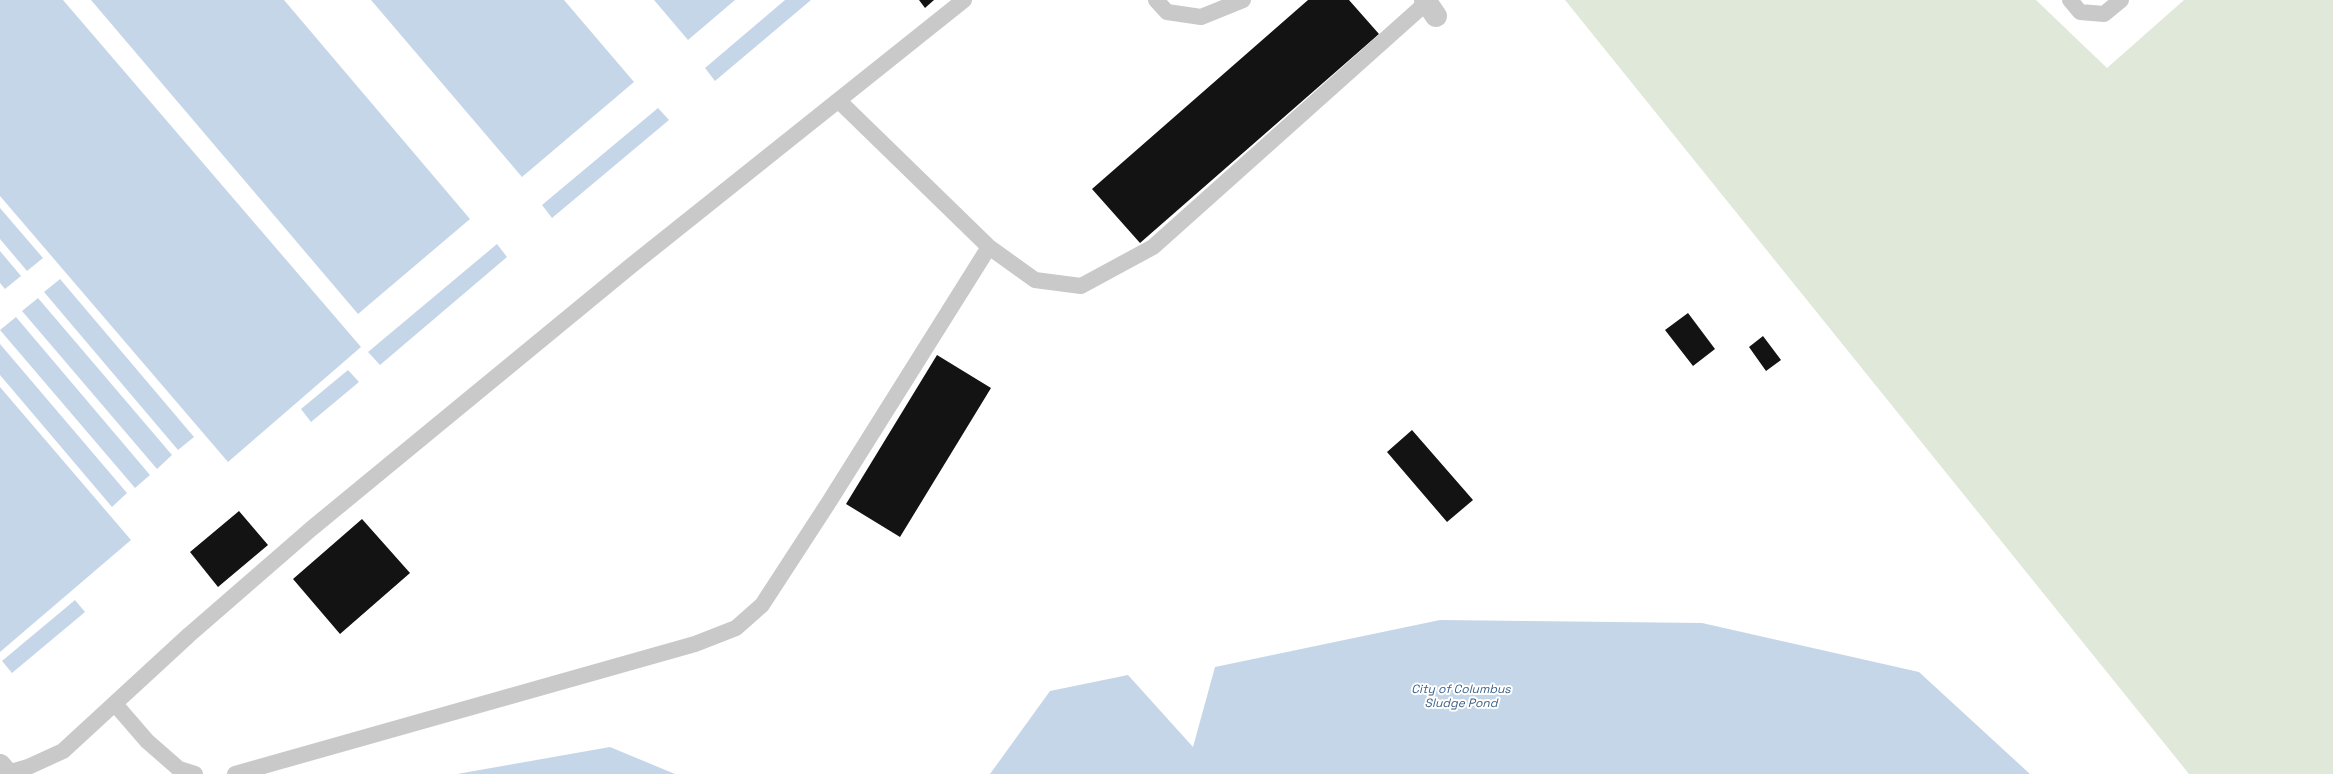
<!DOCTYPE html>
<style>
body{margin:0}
canvas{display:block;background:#fff}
</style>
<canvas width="2333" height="774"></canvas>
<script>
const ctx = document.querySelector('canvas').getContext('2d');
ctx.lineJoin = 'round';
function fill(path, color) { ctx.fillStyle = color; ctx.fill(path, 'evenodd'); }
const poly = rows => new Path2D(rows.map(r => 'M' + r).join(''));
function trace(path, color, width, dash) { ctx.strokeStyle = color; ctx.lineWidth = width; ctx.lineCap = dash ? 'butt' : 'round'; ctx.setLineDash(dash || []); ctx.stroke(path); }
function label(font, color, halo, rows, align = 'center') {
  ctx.font = font + ' "Space Grotesk",sans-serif'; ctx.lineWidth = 4; ctx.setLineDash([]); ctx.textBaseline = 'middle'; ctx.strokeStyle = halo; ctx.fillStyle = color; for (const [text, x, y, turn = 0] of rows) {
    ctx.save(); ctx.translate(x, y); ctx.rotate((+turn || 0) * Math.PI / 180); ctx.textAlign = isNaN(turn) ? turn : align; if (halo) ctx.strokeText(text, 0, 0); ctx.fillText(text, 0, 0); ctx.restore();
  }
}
const green = poly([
 [1565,0,2036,0,2107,68,2184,0,2333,0,2333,774,2189,774]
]);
const water = poly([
 [0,0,63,0,361,347,228,462,0,196],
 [91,0,284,0,470,219,358,314],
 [371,0,564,0,634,82,522,177],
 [654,0,735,0,688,40],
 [785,0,811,0,715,81,705,68],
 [658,108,669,120,552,218,542,205],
 [0,208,43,258,27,271,0,239],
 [497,244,507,257,380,365,368,352],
 [0,251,21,276,5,289,0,283],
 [60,279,194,437,178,450,44,292],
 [38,298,172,455,157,469,22,311],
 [16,317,150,475,135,488,0,330],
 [0,344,127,493,112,507,0,375],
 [348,370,359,382,311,422,301,409],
 [0,387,131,540,0,652],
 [75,600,85,612,12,673,2,661],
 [1440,620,1702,623,1919,672,2030,774,990,774,1050,691,1128,675,1193,747,1215,667],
 [610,747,675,774,457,774]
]);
const building = poly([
 [919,0,934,0,925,8],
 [1308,0,1349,0,1379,34,1140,243,1092,189],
 [1688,313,1715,349,1693,366,1665,330],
 [1763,336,1781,360,1766,371,1749,347],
 [937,355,991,388,900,537,846,504],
 [1412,430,1473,500,1447,522,1387,452],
 [239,511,268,545,218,587,190,552],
 [362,519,410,573,340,634,293,579]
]);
const service = poly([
 [1156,0,1167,12,1201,17,1243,0],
 [2070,0,2080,12,2104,14,2121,0],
 [839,101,989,247,1035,280,1081,286,1153,247,1426,3],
 [115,704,147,741,179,769,195,774],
 [4,774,28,767,63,751,189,635,311,529,632,265,964,0],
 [235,774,695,644,736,628,762,605,829,502,989,247]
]);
const minor = poly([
 [1425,0,1436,16],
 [0,765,6,772]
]);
const waterNames = [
 ["City of Columbus",1461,690],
 ["Sludge Pond",1461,704]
];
fill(green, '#e0e9d9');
fill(water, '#c6d6e9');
fill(building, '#131313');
trace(service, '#c9c9c9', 16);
trace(minor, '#c9c9c9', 22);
label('italic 12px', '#3d628a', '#fff', waterNames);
</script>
